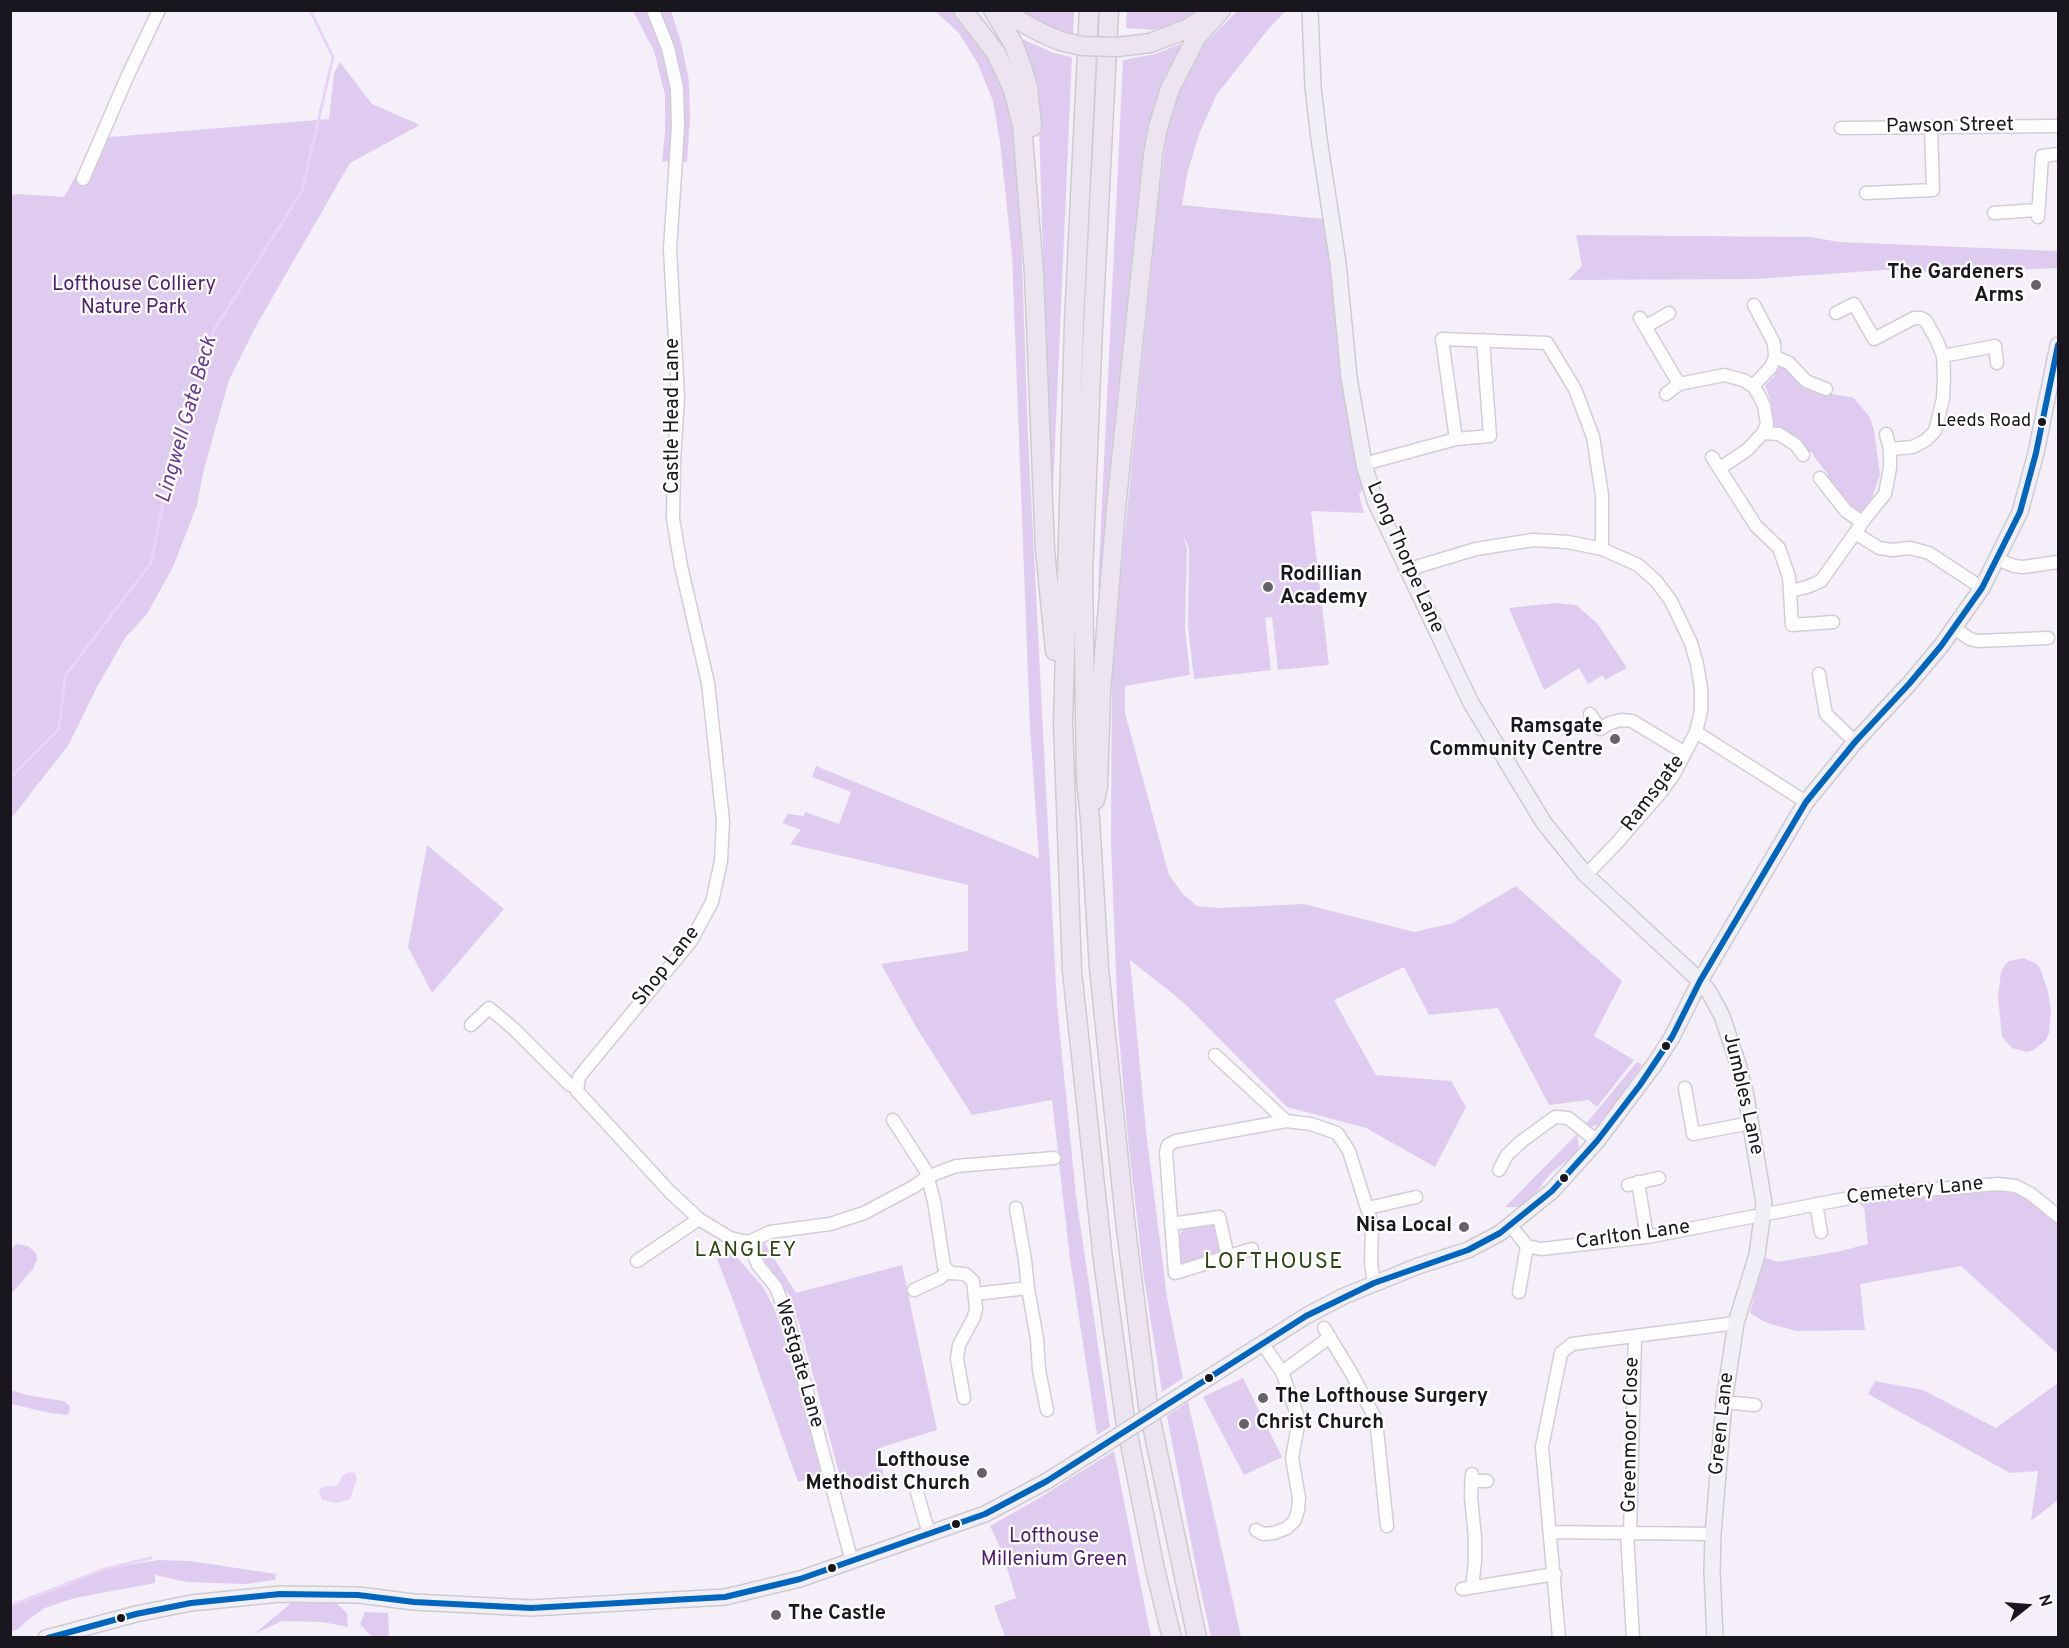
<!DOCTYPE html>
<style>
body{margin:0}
#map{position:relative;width:2069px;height:1648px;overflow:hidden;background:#f5effa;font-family:Overpass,sans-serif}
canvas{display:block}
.frame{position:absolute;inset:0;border:12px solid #1a161d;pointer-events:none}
.north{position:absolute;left:1997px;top:1576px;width:60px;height:60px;-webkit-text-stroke:4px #fff;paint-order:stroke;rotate:73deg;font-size:16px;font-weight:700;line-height:24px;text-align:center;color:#1a161d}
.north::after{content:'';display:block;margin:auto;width:21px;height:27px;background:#1a161d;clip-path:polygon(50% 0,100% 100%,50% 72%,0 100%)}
</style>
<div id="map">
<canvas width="2069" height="1648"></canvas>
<div class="frame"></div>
<div class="north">N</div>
</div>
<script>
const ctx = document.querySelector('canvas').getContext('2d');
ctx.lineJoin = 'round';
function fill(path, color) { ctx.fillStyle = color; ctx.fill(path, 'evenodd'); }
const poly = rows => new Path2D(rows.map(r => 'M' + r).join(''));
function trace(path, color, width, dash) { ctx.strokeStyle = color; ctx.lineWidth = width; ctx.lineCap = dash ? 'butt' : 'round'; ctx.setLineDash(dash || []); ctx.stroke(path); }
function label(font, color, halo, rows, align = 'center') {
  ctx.font = font + ' Overpass,sans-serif'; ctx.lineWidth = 4.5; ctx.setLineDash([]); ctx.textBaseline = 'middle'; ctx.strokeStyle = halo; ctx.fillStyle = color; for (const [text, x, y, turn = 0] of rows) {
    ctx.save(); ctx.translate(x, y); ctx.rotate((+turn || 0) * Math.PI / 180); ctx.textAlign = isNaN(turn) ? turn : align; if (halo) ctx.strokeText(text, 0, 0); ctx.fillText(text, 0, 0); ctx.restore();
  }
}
const green = poly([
 [633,11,646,11,664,50,673,89,671,162,662,161,665,132,665,95,654,51],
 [659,11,671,11,681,42,689,81,690,119,687,162,679,162,682,123],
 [935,11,953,11,967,26,989,56,1005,89,1018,147,1028,436,1057,1005,1076,1196,1110,1427,1097,1435,1070,1259,1052,1100,972,1115,916,1027,881,964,968,951,968,885,790,844,801,830,782,823,788,814,804,816,805,812,839,824,851,792,812,777,816,766,1039,858,1030,728,1012,255,1000,142,993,101,978,64,959,33],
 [1015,11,1074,11,1073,35,1047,26],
 [1127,11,1201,11,1172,25,1153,30,1126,28],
 [1237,11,1286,11,1270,27,1217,94,1200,132,1188,170,1182,205,1323,219,1355,452,1363,489,1359,495,1364,513,1311,511,1329,665,1278,670,1272,617,1265,618,1271,670,1194,679,1188,627,1189,548,1183,534,1187,548,1185,627,1190,675,1125,686,1125,713,1169,875,1182,893,1197,906,1219,908,1304,904,1414,932,1453,923,1516,886,1622,981,1594,1036,1634,1060,1597,1107,1589,1100,1549,1105,1498,1008,1429,1015,1404,967,1334,1000,1376,1075,1451,1081,1466,1107,1435,1167,1366,1128,1287,1107,1183,1002,1130,960,1146,1131,1167,1297,1183,1378,1162,1392,1143,1271,1128,1139,1118,1024,1111,845,1112,661,1158,203,1167,133,1174,104,1187,72,1203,46],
 [1017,37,1054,53,1072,57,1051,534,1039,123],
 [1180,44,1182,46,1164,77,1154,108,1100,588,1098,588,1123,60,1155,54],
 [340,62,372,104,420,125,350,163,256,326,229,380,203,473,197,505,173,567,147,614,125,638,97,687,69,744,11,819,11,195,19,194,64,197,79,170,110,137,329,119,334,73],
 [1576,235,1811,237,1839,242,2058,251,2058,268,1955,273,1885,270,1756,279,1568,280,1582,266],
 [1782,361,1826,393,1854,398,1869,416,1874,430,1880,475,1870,503,1865,510,1858,514,1846,506,1827,481,1828,474,1815,458,1812,452,1807,452,1794,436,1786,432,1771,430,1772,406,1765,385,1774,376],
 [1555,603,1576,605,1597,623,1627,668,1605,680,1603,675,1588,684,1579,668,1544,690,1509,608],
 [427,845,504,909,432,993,408,947],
 [2023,958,2035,963,2040,968,2048,991,2051,1012,2049,1033,2046,1040,2034,1050,2027,1052,2012,1048,2002,1037,1998,997,2001,972,2004,966,2009,961],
 [1637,1062,1642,1065,1600,1124,1591,1127,1585,1125],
 [1577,1134,1579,1146,1576,1153,1550,1174,1531,1199,1519,1207,1505,1207],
 [1992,1189,2015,1192,2027,1197,2058,1223,2058,1354,1961,1266,1860,1284,1865,1330,1796,1331,1767,1323,1750,1313,1763,1257,1778,1262,1841,1251,1868,1244,1864,1207,1859,1203],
 [1213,1224,1215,1225,1222,1249,1220,1254,1184,1264,1181,1263,1176,1241,1182,1231,1186,1227],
 [764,1242,796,1293,902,1265,937,1430,879,1448,884,1476,843,1488,800,1326,789,1295,762,1257,761,1249],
 [16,1244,28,1246,36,1253,37,1260,33,1269,11,1294,11,1249],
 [730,1249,763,1287,774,1308,783,1333,823,1475,798,1482,734,1303,717,1259],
 [1243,1378,1282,1457,1244,1475,1203,1397],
 [1875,1381,1923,1390,1996,1428,2058,1383,2058,1500,2031,1521,2038,1471,2010,1473,1868,1394],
 [10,1390,27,1395,64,1401,70,1406,69,1413,67,1415,50,1413,11,1404],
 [1188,1402,1215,1519,1241,1637,1211,1637,1198,1578,1167,1416],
 [1114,1451,1151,1637,1005,1637,994,1606,1016,1598,1002,1552,990,1526,1036,1500],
 [158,1560,190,1561,276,1574,275,1580,245,1584,187,1582,155,1575,155,1583,75,1598,45,1608,29,1619,18,1629,11,1632,11,1606,105,1569],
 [335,1602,347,1613,348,1627,322,1622,282,1621,254,1634,291,1603],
 [365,1612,388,1613,389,1637,372,1637,360,1624]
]);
const water = poly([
 [349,1472,355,1473,357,1479,350,1499,336,1503,322,1500,319,1492,320,1489,326,1486,337,1486,343,1475]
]);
const stream = poly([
 [10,778,59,729,65,676,151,563,168,477,214,330,302,191,333,57,310,10],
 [10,1606,105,1569,151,1558]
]);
const minor = poly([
 [653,10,668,48,677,88,678,127,670,249,678,397,674,460,673,519,681,566,708,683,723,821,721,861,712,902,691,941,579,1077,577,1091,670,1192,699,1219,730,1238,749,1242,770,1232,830,1224,864,1213,915,1186,927,1177,956,1166,1054,1158],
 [1841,128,2058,126],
 [83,179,128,75,159,10],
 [1866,193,1933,190,1931,128],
 [1994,213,2037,210],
 [2038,217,2042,156,2058,154],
 [1836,313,1854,304,1874,339,1914,318,1921,318,1926,321,1937,341,1943,356,1944,377,1943,399,1935,431,1926,440,1913,447,1890,449],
 [1640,318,1679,384],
 [1645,327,1669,313],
 [1943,356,1995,346,1997,363],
 [1775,357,1789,363,1806,381,1826,389],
 [1753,386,1771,367,1775,357,1774,343,1754,305],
 [1666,394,1679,384,1724,375,1743,380,1753,386,1759,395,1764,406,1767,424,1763,433,1747,450,1720,468],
 [1763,433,1779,434,1796,445,1803,455],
 [1456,439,1442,339,1547,343,1575,389,1593,437,1602,495,1602,549],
 [1712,457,1756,526,1779,548,1789,577,1792,625,1833,622],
 [1364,464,1456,439,1490,436,1483,340],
 [1820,478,1846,511,1862,522],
 [1855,533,1879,548,1892,550,1910,548,1929,553,1982,588],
 [1997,559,2014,566,2023,567,2058,562],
 [1406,570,1476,549,1533,540,1568,542,1602,549,1638,565,1656,581,1671,601,1691,643,1697,664,1701,688,1701,711,1696,732,1674,774,1661,792,1615,845,1586,875],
 [1790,591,1807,587,1821,581,1867,516,1885,494,1890,468,1890,449,1886,434],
 [1954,628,1970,639,1978,641,2048,638],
 [1819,674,1826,714,1855,742],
 [1590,714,1600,729,1610,723,1621,720,1632,721,1685,753],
 [1696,732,1806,802],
 [471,1025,489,1008,514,1029,570,1085,576,1086],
 [1215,1055,1286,1121],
 [1685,1088,1693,1134,1751,1123],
 [893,1120,926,1171,934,1201,944,1266,950,1273,965,1274,973,1281,976,1308,974,1317,959,1345,957,1359,964,1398],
 [1499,1170,1507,1155,1522,1141,1555,1117,1568,1118,1597,1141],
 [1638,1182,1647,1237],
 [1628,1185,1659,1178],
 [1816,1204,1821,1232],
 [1016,1208,1025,1260,1028,1288,1037,1339,1039,1370,1047,1410],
 [1368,1208,1416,1197],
 [1171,1224,1219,1217,1228,1257],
 [1511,1226,1527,1246,1541,1249,1647,1237,1865,1195,1998,1184,2016,1186,2031,1194,2058,1216],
 [749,1242,758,1265,776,1287,788,1320,852,1562],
 [1252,1249,1175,1273,1166,1152,1168,1145,1176,1141,1286,1121,1311,1124,1337,1133,1349,1151,1372,1224,1371,1263,1374,1283],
 [637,1261,699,1219],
 [914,1290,940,1278,948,1271],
 [1519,1292,1527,1246],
 [975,1294,1028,1288],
 [1324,1328,1352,1374,1376,1420,1387,1526],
 [1262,1343,1282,1372,1330,1337],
 [1724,1402,1755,1405],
 [1472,1474,1471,1497,1475,1538,1475,1562,1472,1587],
 [1471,1481,1487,1481],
 [914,1482,929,1534],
 [1256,1530,1263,1534,1274,1533,1287,1528,1295,1520,1298,1510,1299,1498,1292,1458,1299,1420,1282,1372],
 [1550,1532,1713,1534],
 [1627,1533,1633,1638],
 [1630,1533,1635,1337],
 [1462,1589,1555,1574],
 [1559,1638,1542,1447,1561,1353,1572,1344,1736,1323]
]);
const major = poly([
 [1310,10,1313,87,1319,139,1338,263,1349,377,1364,464,1375,501,1471,703,1544,823,1586,875,1700,981,1709,992,1722,1016,1739,1067,1746,1096,1764,1203,1757,1255,1736,1323,1724,1402,1713,1534,1712,1571,1715,1638],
 [1186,1392,1306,1316,1344,1296,1418,1266,1468,1250,1500,1233,1552,1191,1597,1141,1654,1065,1672,1037,1700,981,1806,802,1855,742,1909,684,1941,646,1982,588,2020,512,2036,453,2058,345],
 [46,1638,136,1614,191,1603,280,1594,358,1595,414,1602,531,1608,725,1597,800,1579,985,1514,1047,1481,1099,1448]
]);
const highway = poly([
 [963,10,996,53,1013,90,1022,125,1034,273,1045,550,1055,651],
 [993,10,1013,43,1023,70,1028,87,1032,127],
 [999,10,1040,32],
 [1089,10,1074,323,1063,724,1072,971,1103,1260,1125,1419,1155,1569,1172,1638],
 [1109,10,1093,327,1083,573,1086,779,1090,819,1099,968,1125,1220,1148,1406,1197,1638],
 [1150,43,1187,29,1207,16],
 [1095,800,1098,787,1101,692,1116,508,1153,155,1158,127,1170,89,1196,38,1221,10]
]);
const majorBridge = poly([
 [1099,1448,1186,1392]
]);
const highwayBridge = poly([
 [1040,32,1060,41,1082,46,1117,47,1150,43]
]);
const bus1 = poly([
 [48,1638,136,1614,191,1603,280,1594,358,1595,414,1602,531,1608,725,1597,800,1579,985,1514,1047,1481,1306,1316,1374,1283,1468,1250,1500,1233,1552,1191,1597,1141,1640,1085,1672,1037,1700,981,1806,802,1855,742,1909,684,1941,646,1982,588,2020,512,2036,453,2058,345]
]);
const markers = [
 [2036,285,6,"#67626a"],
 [2042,422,5,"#1a161d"],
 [1268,587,6,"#67626a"],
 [1615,739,6,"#67626a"],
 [1666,1046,5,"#1a161d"],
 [1564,1178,5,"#1a161d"],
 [1464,1227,6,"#67626a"],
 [1209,1378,5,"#1a161d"],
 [1263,1398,6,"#67626a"],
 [1244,1424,6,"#67626a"],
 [982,1473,6,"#67626a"],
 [956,1524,5,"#1a161d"],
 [832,1568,5,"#1a161d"],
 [776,1615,6,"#67626a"],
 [121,1618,5,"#1a161d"]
];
const busNames = [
 ["Leeds Road",2031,422]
];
const streetNames = [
 ["Pawson Street",1950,127,-1],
 ["Castle Head Lane",674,416,-90],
 ["Long Thorpe Lane",1404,558,66],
 ["Ramsgate",1654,794,-53],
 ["Shop Lane",667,967,-52],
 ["Jumbles Lane",1742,1094,77],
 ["Cemetery Lane",1915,1192,-6],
 ["Carlton Lane",1633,1236,-8],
 ["Westgate Lane",798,1364,74],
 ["Green Lane",1723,1424,-84],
 ["Greenmoor Close",1632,1435,-89]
];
const poiNames = [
 ["The Gardeners",2024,274],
 ["Arms",2024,297],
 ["Rodillian",1280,576,"left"],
 ["Academy",1280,599,"left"],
 ["Ramsgate",1603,728],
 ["Community Centre",1603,751],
 ["Nisa Local",1452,1227],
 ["The Lofthouse Surgery",1275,1398,"left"],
 ["Christ Church",1256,1424,"left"],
 ["Lofthouse",970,1462],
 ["Methodist Church",970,1485],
 ["The Castle",788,1615,"left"]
];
const parkNames = [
 ["Lofthouse Colliery",134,286],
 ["Nature Park",134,309],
 ["Lofthouse",1054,1538],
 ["Millenium Green",1054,1561]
];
const waterNames = [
 ["Lingwell Gate Beck",188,420,-74]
];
const neighbourhoodNames = [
 ["LANGLEY",746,1252]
];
const quarterNames = [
 ["LOFTHOUSE",1274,1264]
];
fill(green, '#e0cbf0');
fill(water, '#e8d4f7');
trace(stream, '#e8d4f7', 3);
trace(minor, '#d2cdd6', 15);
trace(major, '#cdcbd0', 18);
trace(highway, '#cdcbd0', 21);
trace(minor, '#fefdfe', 12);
trace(major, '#f2eef6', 15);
trace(highway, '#ece5f1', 18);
trace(majorBridge, '#cdcbd0', 18, []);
trace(highwayBridge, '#cdcbd0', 21, []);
trace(majorBridge, '#f2eef6', 15);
trace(highwayBridge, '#ece5f1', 18);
trace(bus1, '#0065bd', 6);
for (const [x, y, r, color] of markers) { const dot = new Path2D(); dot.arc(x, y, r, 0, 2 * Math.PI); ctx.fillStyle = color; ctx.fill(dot); trace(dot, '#fff', 2); }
label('18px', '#1a161d', '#fff', busNames, 'right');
label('20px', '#1a161d', '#fff', streetNames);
label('bold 20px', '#1a161d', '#fff', poiNames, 'right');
label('20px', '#511a71', '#fff', parkNames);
label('italic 21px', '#6e3991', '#fff', waterNames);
ctx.letterSpacing = '1.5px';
label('21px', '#2f4512', '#fff', neighbourhoodNames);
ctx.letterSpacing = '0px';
ctx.letterSpacing = '1.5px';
label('22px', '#2f4512', '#fff', quarterNames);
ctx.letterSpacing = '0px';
</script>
